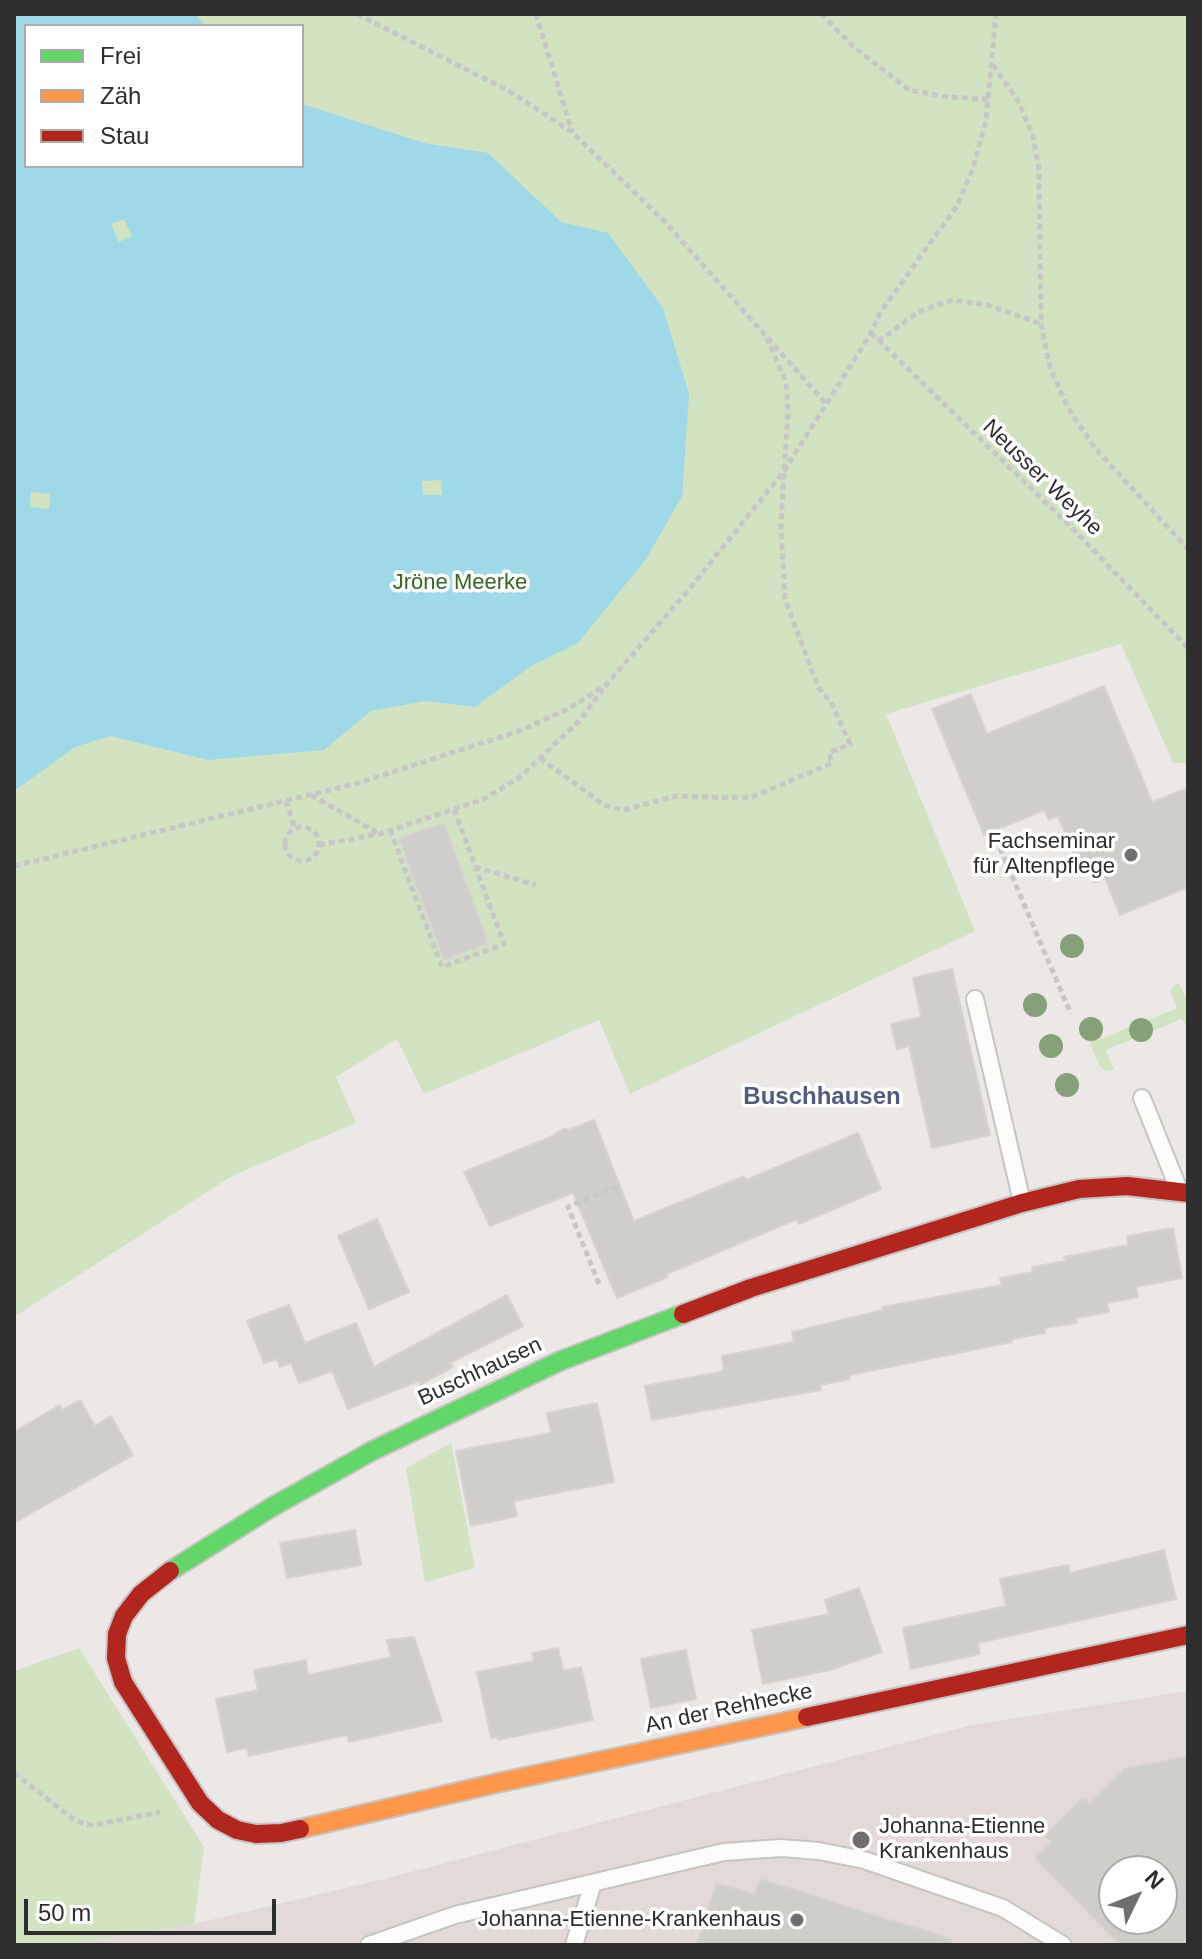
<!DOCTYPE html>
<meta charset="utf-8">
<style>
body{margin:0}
#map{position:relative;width:1202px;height:1959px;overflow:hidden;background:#ebe8e5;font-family:Arial,sans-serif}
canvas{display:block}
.frame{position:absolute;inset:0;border:16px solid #2e2e2e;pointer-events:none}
.legend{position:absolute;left:24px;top:24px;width:280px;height:144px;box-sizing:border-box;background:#fff;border:2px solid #ababab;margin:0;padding:10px 14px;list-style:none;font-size:24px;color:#2e2e2e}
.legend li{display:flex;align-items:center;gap:16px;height:40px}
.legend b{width:40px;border:2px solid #ababab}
.north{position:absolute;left:1098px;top:1855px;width:80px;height:80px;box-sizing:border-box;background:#fff;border:2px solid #ababab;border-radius:50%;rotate:47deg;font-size:22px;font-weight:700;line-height:32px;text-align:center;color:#2e2e2e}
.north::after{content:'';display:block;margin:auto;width:28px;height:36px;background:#706f6e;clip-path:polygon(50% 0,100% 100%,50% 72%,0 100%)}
.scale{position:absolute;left:24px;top:1899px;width:252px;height:36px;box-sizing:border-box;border:4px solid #2e2e2e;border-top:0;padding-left:10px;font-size:24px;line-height:28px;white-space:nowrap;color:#2e2e2e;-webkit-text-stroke:6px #fff;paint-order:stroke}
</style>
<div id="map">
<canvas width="1202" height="1959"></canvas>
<div class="frame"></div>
<ul class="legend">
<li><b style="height:10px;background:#63d668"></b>Frei</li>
<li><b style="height:10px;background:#ff974d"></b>Zäh</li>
<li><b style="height:10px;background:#b3261e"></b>Stau</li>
</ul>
<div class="north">N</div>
<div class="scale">50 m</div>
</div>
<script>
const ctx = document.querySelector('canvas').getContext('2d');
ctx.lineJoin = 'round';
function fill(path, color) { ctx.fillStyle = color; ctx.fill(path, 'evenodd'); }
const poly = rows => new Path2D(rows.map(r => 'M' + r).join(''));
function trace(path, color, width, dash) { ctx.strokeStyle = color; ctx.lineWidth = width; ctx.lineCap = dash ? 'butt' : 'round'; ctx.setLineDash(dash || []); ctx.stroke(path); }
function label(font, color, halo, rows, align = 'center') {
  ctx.font = font + ' Arial,sans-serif'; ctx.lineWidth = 7; ctx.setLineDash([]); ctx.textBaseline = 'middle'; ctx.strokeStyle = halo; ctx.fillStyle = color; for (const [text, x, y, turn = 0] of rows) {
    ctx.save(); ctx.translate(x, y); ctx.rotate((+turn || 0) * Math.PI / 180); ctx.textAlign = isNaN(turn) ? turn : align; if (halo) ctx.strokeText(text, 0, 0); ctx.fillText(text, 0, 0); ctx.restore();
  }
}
const medical = poly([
 [1188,1691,1188,1945,66,1945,194,1924,388,1878,972,1725],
 [1114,1871,1162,1871,1162,1919,1114,1919]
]);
const green = poly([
 [14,14,1188,14,1188,763,1173,763,1121,644,886,714,975,931,630,1094,599,1020,424,1094,397,1039,336,1077,356,1123,232,1176,14,1317],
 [26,26,302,26,302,166,26,166],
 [1177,984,1180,985,1188,1003,1188,1030,1182,1019,1152,1031,1148,1020,1177,1008,1170,990],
 [1094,1020,1102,1039,1133,1025,1137,1037,1106,1050,1114,1070,1108,1071,1100,1067,1086,1034,1086,1026],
 [451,1443,475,1568,425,1582,406,1468],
 [79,1648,204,1847,194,1924,66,1945,14,1945,14,1671]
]);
const water = poly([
 [14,14,195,14,206,26,26,26,26,166,302,166,302,104,424,143,488,153,561,222,608,233,663,308,689,394,682,496,646,559,578,643,531,666,475,707,425,701,371,711,324,750,208,760,110,736,75,747,14,791],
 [124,219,132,236,119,242,111,224],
 [441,480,442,495,423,495,422,481],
 [31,492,50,494,49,509,30,507]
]);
const building = poly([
 [1104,686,1152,802,1188,788,1188,887,1120,915,1105,878,1094,883,1090,873,1083,875,1058,816,1049,820,1044,810,984,835,932,709,971,694,987,734,1104,686],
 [444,823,488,943,444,960,399,839,444,823],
 [952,969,990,1135,932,1148,909,1046,897,1049,891,1024,921,1017,913,978,952,969],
 [594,1120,634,1221,744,1176,746,1180,858,1133,881,1189,799,1224,797,1219,667,1274,668,1277,617,1298,573,1193,490,1226,464,1172,548,1138,565,1128,568,1130,594,1120],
 [377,1219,409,1292,369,1309,338,1236,377,1219],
 [1173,1228,1182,1278,1136,1287,1138,1297,1107,1303,1109,1312,1076,1318,1077,1323,1044,1328,1045,1333,1012,1339,1012,1342,850,1375,850,1379,820,1385,821,1390,652,1420,645,1386,724,1371,722,1356,794,1342,792,1332,883,1310,882,1307,1002,1285,1000,1278,1033,1272,1032,1267,1066,1261,1064,1257,1128,1245,1127,1236,1173,1228],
 [507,1295,523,1326,450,1363,453,1367,420,1385,419,1381,348,1409,332,1371,299,1383,291,1363,280,1367,277,1359,264,1363,247,1321,289,1305,305,1343,356,1323,374,1367,507,1295],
 [80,1400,95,1426,111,1416,133,1455,14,1523,14,1432,60,1405,62,1410,80,1400],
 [597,1403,614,1482,514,1501,517,1516,471,1526,456,1451,551,1433,547,1413,597,1403],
 [355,1530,361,1565,287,1578,280,1543,355,1530],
 [1164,1550,1176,1599,978,1643,980,1654,911,1669,903,1628,1006,1606,1000,1579,1068,1565,1070,1573,1164,1550],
 [859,1588,882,1652,830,1670,763,1684,752,1630,829,1614,825,1600,859,1588],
 [414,1637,442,1721,349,1742,347,1735,249,1756,247,1748,227,1752,216,1699,258,1690,254,1670,306,1660,308,1675,391,1657,387,1640,414,1637],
 [558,1648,563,1671,581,1667,593,1720,498,1740,497,1736,491,1738,477,1672,534,1661,532,1653,558,1648],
 [686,1650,696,1699,651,1708,641,1659,686,1650],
 [1188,1756,1188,1945,1120,1945,1035,1858,1052,1842,1045,1836,1083,1798,1090,1804,1125,1769,1188,1756],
 [1114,1871,1162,1871,1162,1919,1114,1919,1114,1871],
 [760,1879,951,1939,950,1945,697,1945,716,1883,755,1895,760,1879]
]);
const path = poly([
 [357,14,509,91,572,132,665,222,827,405],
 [536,14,572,132],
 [821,14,855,48,909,90,948,97,988,99],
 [993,65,1018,101,1033,136,1039,170,1041,324,1050,367,1068,408,1095,448,1188,549],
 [871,333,1070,526,1188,648],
 [878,341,920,311,953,300,988,305,1041,324],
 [540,758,604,805,623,810,676,796,750,798,832,763,829,753,850,744,831,702,818,687,785,599,781,524,788,411,786,382,766,336],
 [311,795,378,833],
 [286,801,295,829],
 '285 844a17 17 0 1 1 34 0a17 17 0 1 1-34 0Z',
 [390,830,442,967,504,944,454,809],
 [319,845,379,834,482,800,519,778,580,720,603,689],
 [1000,848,1071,1014],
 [14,866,355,784,519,731,566,710,606,685,686,593,784,471,871,333,880,313,957,206,973,168,986,120,996,14],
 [475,867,536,885],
 [599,1284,568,1207,620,1185],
 [14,1773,73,1819,84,1824,94,1825,160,1812]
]);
const lane = poly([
 [975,999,1022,1202],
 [1142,1098,1179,1190],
 [369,1945,455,1915,724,1852,781,1848,819,1851,864,1860,1003,1908,1063,1945],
 [574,1945,593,1883]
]);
const fast = poly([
 [170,1571,272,1507,372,1451,560,1361,683,1314]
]);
const slow = poly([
 [300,1829,497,1783,807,1717]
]);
const jam = poly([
 [683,1314,751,1288,1022,1203,1079,1189,1127,1186,1188,1193],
 [170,1571,141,1594,124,1616,117,1634,116,1658,123,1682,200,1803,218,1820,237,1830,256,1834,281,1833,300,1829],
 [807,1717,1188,1635]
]);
const trees = [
 [1072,946],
 [1035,1005],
 [1091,1029],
 [1141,1030],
 [1051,1046],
 [1067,1085]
];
const markers = [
 [1131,855,8,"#706f6e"],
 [861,1840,10,"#706f6e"],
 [797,1920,8,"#706f6e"]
];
const streetNames = [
 ["Neusser Weyhe",1042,478,44],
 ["Buschhausen",480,1372,-25],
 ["An der Rehhecke",729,1709,-12]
];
const parkNames = [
 ["Jröne Meerke",460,583]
];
const poiNames = [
 ["Fachseminar",1115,842],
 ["für Altenpflege",1115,867],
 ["Johanna-Etienne",879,1827,"left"],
 ["Krankenhaus",879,1852,"left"],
 ["Johanna-Etienne-Krankenhaus",781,1920]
];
const neighbourhoodNames = [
 ["Buschhausen",822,1097]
];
fill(medical, '#e3d9d8');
fill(green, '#d1e3c1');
fill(water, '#9fd8e6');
fill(building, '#d0cecb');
trace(building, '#d6d3d1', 2);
trace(lane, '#c6c5c4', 20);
trace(fast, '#c6c5c4', 22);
trace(slow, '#c6c5c4', 22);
trace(jam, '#c6c5c4', 22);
trace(path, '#c8c7c7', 5, [6, 4]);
trace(lane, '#fcfcfb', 16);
trace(fast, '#63d668', 18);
trace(slow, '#ff974d', 18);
trace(jam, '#b3261e', 18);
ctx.fillStyle = '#86a179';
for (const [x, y] of trees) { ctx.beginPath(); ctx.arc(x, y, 12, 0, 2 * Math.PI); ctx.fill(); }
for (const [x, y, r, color] of markers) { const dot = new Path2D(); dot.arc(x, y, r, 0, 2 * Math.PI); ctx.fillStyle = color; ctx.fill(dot); trace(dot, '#fff', 3); }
label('22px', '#2e2e2e', '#fff', streetNames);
label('22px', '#346721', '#fff', parkNames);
label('22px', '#2e2e2e', '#fff', poiNames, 'right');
label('bold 24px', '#515b7c', '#fff', neighbourhoodNames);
</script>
